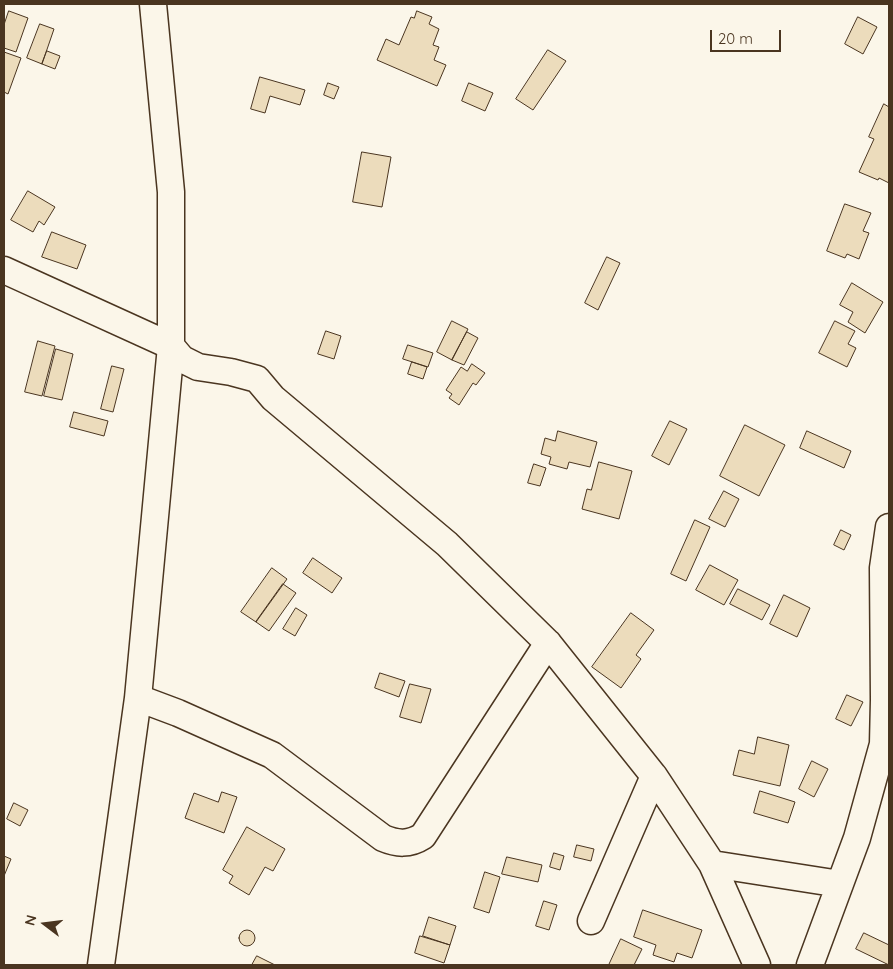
<!DOCTYPE html>
<html>
<head>
<meta charset="utf-8">
<style>
  body { margin:0 }
  #map { position:relative; width:893px; height:969px; overflow:hidden; background:#fbf6e9; font-family:Quicksand,sans-serif }
  canvas { display:block }
  .frame { position:absolute; inset:0; border:5px solid #4a3520; pointer-events:none }
  .north { position:absolute; left:20px; top:899px; width:50px; height:50px; -webkit-text-stroke:4px #fbf6e9; paint-order:stroke; rotate:285deg; font-size:14px; font-weight:700; line-height:20px; text-align:center; color:#4a3520 }
  .north::after { content:''; display:block; margin:auto; width:18px; height:22px; background:#4a3520; clip-path:polygon(50% 0,100% 100%,50% 72%,0 100%) }
  .scale { position:absolute; left:710px; top:30px; width:71px; height:22px; box-sizing:border-box; border:2px solid #4a3520; border-top:0; padding-left:6px; font-size:15px; line-height:18px; white-space:nowrap; color:#4a3520; -webkit-text-stroke:4px #fbf6e9; paint-order:stroke }
</style>
</head>
<body>
<div id="map">
<canvas width="893" height="969"></canvas>
<div class="frame"></div>
<div class="north">N</div>
<div class="scale">20 m</div>
</div>
<script>
const ctx = document.querySelector('canvas').getContext('2d');
ctx.lineJoin = 'round';
function fill(path, color) { ctx.fillStyle = color; ctx.fill(path, 'evenodd'); }
function trace(path, color, width, dash) { ctx.strokeStyle = color; ctx.lineWidth = width; ctx.lineCap = dash ? 'butt' : 'round'; ctx.setLineDash(dash || []); ctx.stroke(path); }
const building = new Path2D(`
  M9 11 28 18 16 52 4 48V25Z
  M417 11 432 17 429 24 439 29 433 45 439 47 434 60 446 65 437 86 377 60 386 39 399 45 411 17 414 18Z
  M858 17 877 27 863 54 845 44Z
  M40 24 54 29 42 64 27 58Z
  M548 50 566 61 533 110 516 99Z
  M47 51 60 56 55 69 42 64Z
  M4 52 21 58 8 94 4 92Z
  M260 77 305 90 300 105 270 96 265 113 251 109Z
  M328 83 339 87 334 99 324 95Z
  M469 83 493 93 485 111 462 101Z
  M884 104 889 107V183L879 178 878 180 859 172 874 139 869 137Z
  M362 152 391 157 382 207 353 202Z
  M28 191 55 207 44 225 39 221 33 232 11 220Z
  M845 204 871 213 863 231 869 233 859 259 847 254 845 258 827 251Z
  M52 232 86 245 77 269 42 257Z
  M607 257 620 263 598 310 585 303Z
  M852 283 883 302 865 333 848 322 853 312 840 305Z
  M452 321 468 329 452 360 437 352Z
  M835 321 855 331 848 344 856 348 847 367 819 353Z
  M326 331 341 336 334 359 318 354Z
  M467 332 478 338 464 365 452 360Z
  M38 341 55 346 42 396 25 392Z
  M408 345 433 353 428 367 403 359Z
  M56 349 73 354 62 400 44 396Z
  M412 362 427 367 423 379 408 374Z
  M472 364 485 373 476 385 473 383 459 405 449 398 452 394 446 390 461 367 467 371Z
  M112 366 124 369 113 412 101 409Z
  M74 412 108 421 104 436 70 427Z
  M670 421 687 429 669 465 652 456Z
  M745 425 785 445 759 496 720 476Z
  M558 431 597 442 590 467 569 462 567 469 549 464 551 457 541 454 545 438 555 441Z
  M807 431 851 451 844 468 800 448Z
  M599 462 632 471 619 519 582 509 587 489 591 490Z
  M534 464 546 468 540 486 528 483Z
  M724 491 739 499 725 527 709 519Z
  M695 520 710 527 686 581 671 574Z
  M841 530 851 535 844 550 834 545Z
  M313 558 342 578 332 593 303 573Z
  M710 565 738 580 724 605 696 590Z
  M272 568 287 579 256 622 241 612Z
  M283 584 296 593 269 631 256 622Z
  M738 589 770 605 762 620 730 604Z
  M784 595 810 608 797 637 770 624Z
  M296 608 307 615 295 636 283 629Z
  M631 613 654 630 636 655 641 659 621 688 592 667Z
  M380 673 405 681 399 697 375 688Z
  M410 684 431 689 421 723 400 717Z
  M847 695 863 702 851 726 836 719Z
  M758 737 789 745 780 786 733 775 739 750 754 754Z
  M812 761 828 769 814 797 799 789Z
  M760 791 795 802 788 823 754 813Z
  M222 792 237 797 224 833 185 818 194 793 218 802Z
  M14 803 28 810 20 826 7 819Z
  M247 827 285 849 273 871 265 867 249 895 229 883 233 876 223 870Z
  M577 845 594 849 591 861 574 857Z
  M554 853 564 856 560 870 550 867Z
  M4 856 11 859 4 876Z
  M507 857 542 865 538 882 502 874Z
  M485 872 500 877 489 913 474 908Z
  M544 901 557 905 549 930 536 926Z
  M643 910 702 930 692 958 677 953 674 962 653 955 656 945 634 937Z
  M429 917 456 926 450 945 423 936Z
  M239 938a8 8 0 1 1 16 0a8 8 0 1 1-16 0Z
  M864 933 889 945V965L856 949Z
  M420 936 450 945 444 963 415 953Z
  M621 939 642 949 634 965H609Z
  M257 956 275 965H252Z`);
fill(building, '#ecdcbc');
trace(building, '#4a3520', 1);
const minor = new Path2D(`
  M4 270 171 346 182 359 198 367 231 372 257 379 273 398 447 544 548 643 654 776 712 864 757 965
  M138 698 178 713 272 755 383 838C397 844 409 845 423 836L548 643
  M712 864 840 884
  M591 921 654 776
  M101 965 138 698 171 346V192L153 4
  M810 965 857 838 883 744 884 700 883 568 889 527`);
trace(minor, '#4a3520', 29);
trace(minor, '#fbf6e9', 26);
</script>
</body>
</html>
